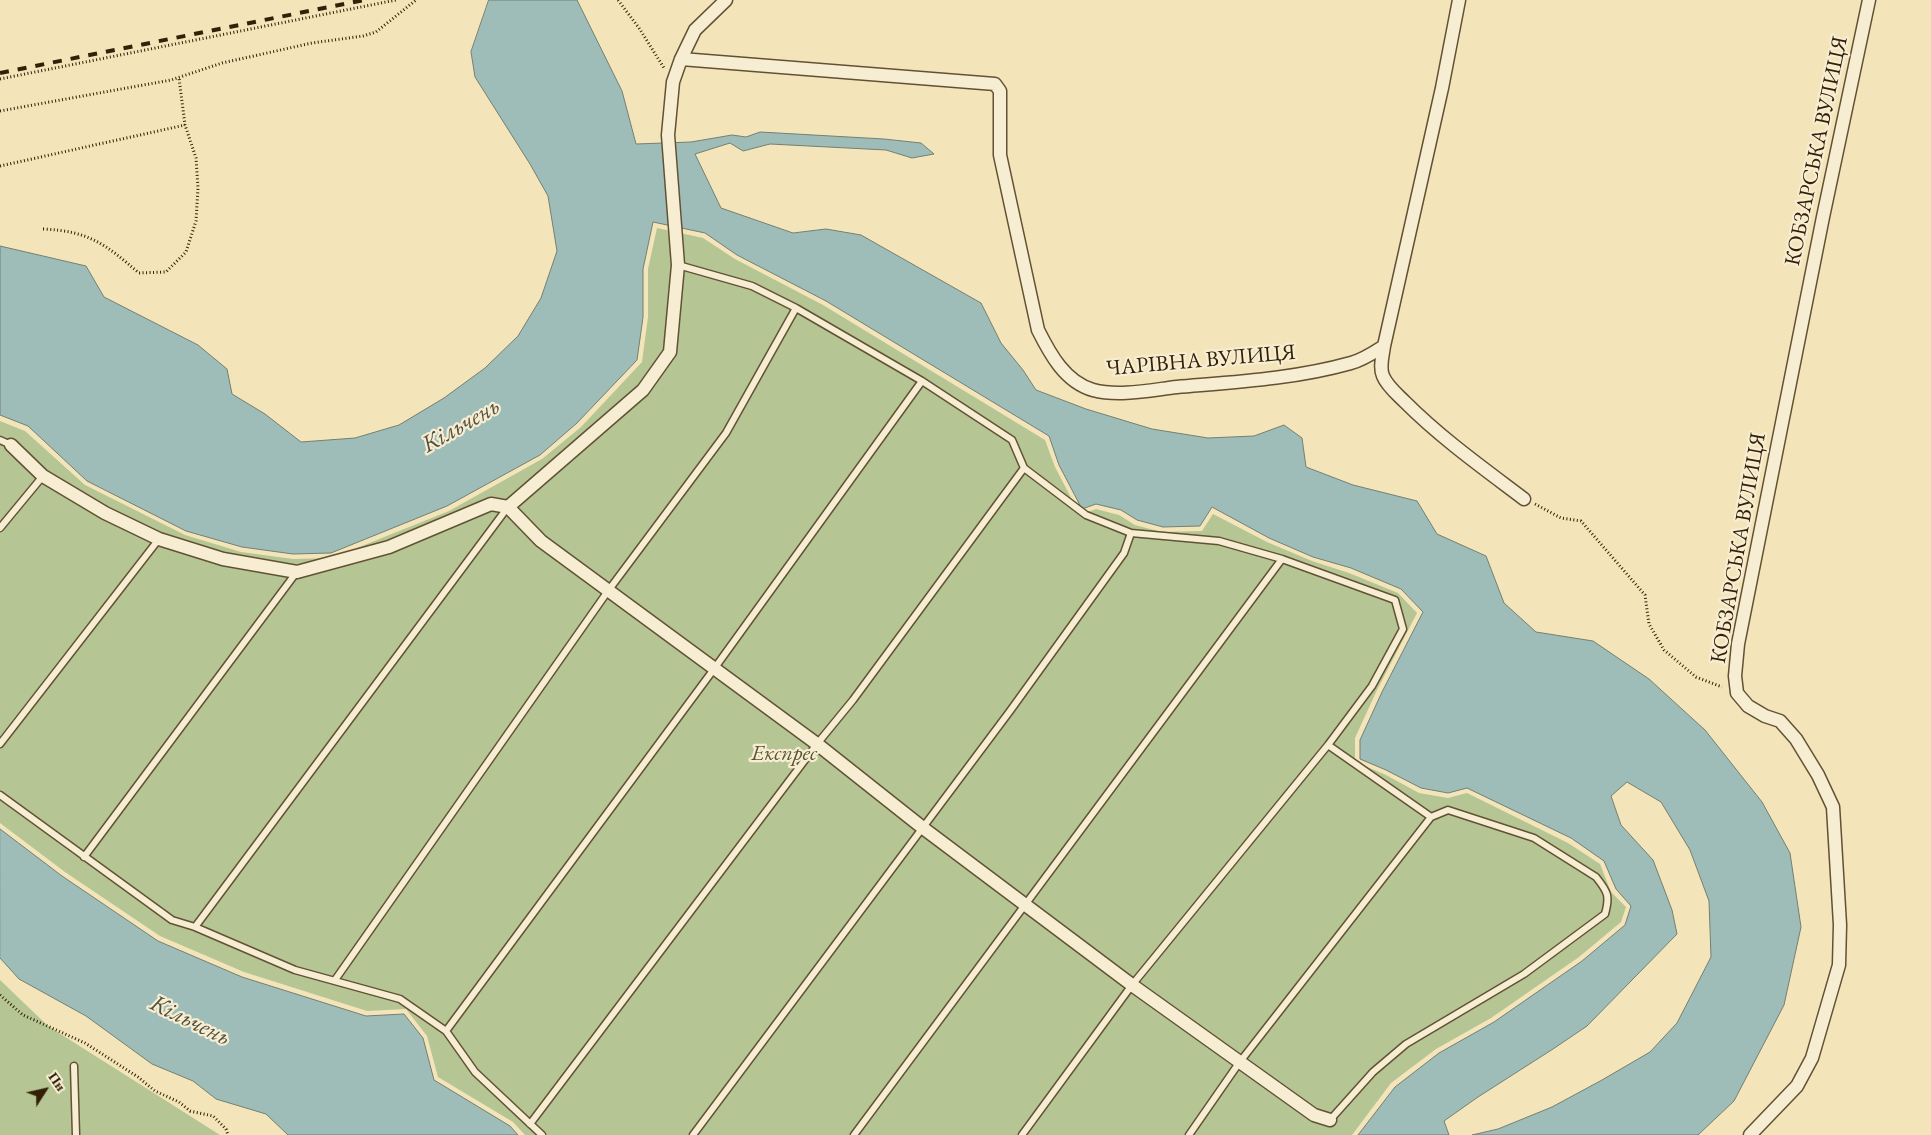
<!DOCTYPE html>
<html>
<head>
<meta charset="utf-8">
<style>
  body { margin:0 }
  #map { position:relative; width:1931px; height:1135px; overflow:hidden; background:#f3e4b9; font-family:"EB Garamond",serif }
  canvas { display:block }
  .north { position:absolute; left:20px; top:1065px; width:50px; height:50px; -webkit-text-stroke:4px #f7edd2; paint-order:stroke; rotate:55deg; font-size:14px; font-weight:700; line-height:20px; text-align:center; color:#322107 }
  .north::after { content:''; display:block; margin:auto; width:18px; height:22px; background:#322107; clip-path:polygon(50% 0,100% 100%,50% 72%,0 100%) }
</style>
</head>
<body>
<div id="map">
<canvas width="1931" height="1135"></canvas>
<div class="north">Пн</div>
</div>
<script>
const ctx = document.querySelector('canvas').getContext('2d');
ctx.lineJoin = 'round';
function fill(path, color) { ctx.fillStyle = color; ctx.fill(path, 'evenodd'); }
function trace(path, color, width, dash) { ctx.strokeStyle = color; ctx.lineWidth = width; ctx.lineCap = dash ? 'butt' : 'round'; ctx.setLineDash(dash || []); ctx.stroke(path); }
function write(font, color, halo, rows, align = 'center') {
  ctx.font = font + ' "EB Garamond",serif'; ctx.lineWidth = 4.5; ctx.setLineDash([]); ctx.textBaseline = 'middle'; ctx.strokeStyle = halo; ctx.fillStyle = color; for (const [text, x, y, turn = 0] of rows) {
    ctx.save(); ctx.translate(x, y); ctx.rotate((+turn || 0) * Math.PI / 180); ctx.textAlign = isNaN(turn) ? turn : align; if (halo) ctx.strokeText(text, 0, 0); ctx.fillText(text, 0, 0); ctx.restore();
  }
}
fill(new Path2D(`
  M657 228 703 238 735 259 823 305 1045 440 1055 467 1080 515 1096 509 1119 515 1135 525 1162 532 1202 531 1213 514 1267 542 1312 561 1349 573 1398 593 1417 613 1377 690 1355 738V762L1384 774 1419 793 1448 798 1467 793 1568 843 1600 864 1611 892 1626 907 1621 922 1579 957 1491 1018 1436 1049 1391 1083 1352 1135H525L513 1122 438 1077 427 1036 406 1009 367 1011 244 972 160 936 65 872 0 823V421L25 431 85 485 185 535 241 552 293 559 332 558 449 511 542 459 581 427 642 362 648 317V269Z
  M0 980 48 1026 220 1135H0Z`), '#b5c594');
const water = new Path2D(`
  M489 0H577L622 91 636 144 691 142 732 135 746 137 760 132 884 139 921 143 934 154 912 158 886 150 770 144 743 151 730 143 695 154 721 208 793 233 826 229 861 235 981 303 1001 343 1023 370 1036 390 1086 409 1152 429 1208 438 1254 436 1284 425 1302 438 1306 467 1353 485 1417 501 1437 534 1486 556 1504 603 1536 632 1593 641 1649 679 1705 730 1762 802 1790 853 1801 927 1784 1005 1734 1101 1698 1135H1472L1498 1129 1552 1107 1602 1080 1650 1052 1677 1023 1711 957 1709 901 1690 850 1661 802 1627 782 1611 796 1621 825 1653 860 1672 910 1677 934 1587 1026 1553 1049 1478 1097 1444 1121 1449 1135H1358L1395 1087 1439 1053 1494 1022 1582 961 1625 925 1631 906 1616 889 1604 861 1571 838 1467 788 1448 793 1421 788 1386 770 1360 759V740L1382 692 1423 612 1401 589 1351 568 1313 557 1269 538 1212 507 1200 526 1163 527 1137 520 1121 510 1096 504 1082 509 1059 465 1049 436 826 301 737 255 705 233 653 222 643 269V317L637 360 577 423 540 455 447 506 331 553 293 554 242 547 186 531 87 481 28 426 0 415V246L86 266 104 297 198 345 227 369 232 394 265 414 301 442 355 438 399 425 444 398 485 368 518 336 541 298 557 251 548 196 530 164 475 77 471 52Z
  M0 829 62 876 158 941 242 977 366 1016 404 1014 423 1038 434 1080 510 1126 518 1135H288L266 1114 216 1099 193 1081 152 1064 86 1016 19 979 0 958Z`);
fill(water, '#9ebdb8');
trace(water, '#737f71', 1);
const service = new Path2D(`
  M678 265 752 286 796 308 922 381 1012 440 1024 468 1086 515 1131 533 1219 541 1282 559 1395 600 1403 629 1372 686 1328 745 1132 985 1022 1135
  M0 440 11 445
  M0 528 43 476
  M0 744 159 539
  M1328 745 1431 817 1448 810 1534 838 1596 877C1608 892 1610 896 1605 914L1524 974 1406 1044 1373 1072 1330 1120
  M0 795 172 920 195 927 295 970 400 999 446 1031 475 1072 542 1135
  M84 857 296 573
  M195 927 508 507
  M335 980 608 591 726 433 796 308
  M446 1031 714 669 922 381
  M74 1066 76 1135
  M530 1124 817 744 853 700 1024 468
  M693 1135 1010 711 1124 553 1131 533
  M854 1135 1282 559
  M1189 1135 1239 1063 1431 817`);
const minor = new Path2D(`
  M1459 0 1442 88 1384 346C1383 355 1379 367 1383 376 1387 386 1397 394 1405 402 1441 438 1483 468 1524 499
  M681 59 995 84 1000 91V155L1038 330C1050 354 1065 382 1093 390 1119 397 1151 390 1177 387 1235 382 1294 379 1351 363 1363 360 1373 353 1384 346
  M11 445 43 476 105 513 159 539 223 559 297 572 389 547 491 504 508 507 541 541 817 744 923 828 1132 985 1314 1115 1330 1120
  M508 507 643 390 670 352 678 265 668 135 673 82 681 59 695 30 726 0
  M1750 1135 1797 1086 1812 1058 1839 965 1840 925 1833 807 1818 775 1796 739 1780 721 1765 716 1748 706 1737 693 1735 676 1738 644 1823 217 1869 0`);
trace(service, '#625234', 9);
trace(minor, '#625234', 15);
trace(new Path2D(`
  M618 0 639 28 664 68
  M0 79 396 0
  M0 111 171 80 222 63 312 43 363 36 376 32 416 0
  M0 166 185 125
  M43 229C89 231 105 244 139 273L166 272 186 252 196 221 198 188 196 158 185 125 179 78
  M1535 504 1561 518 1581 521 1645 595 1649 624 1664 650 1696 677 1722 687
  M0 995 23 1015 85 1043 138 1077 155 1091 179 1102 190 1111 213 1116 226 1129 228 1135`), '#322107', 3, [1, 2.5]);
trace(service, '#f7edd2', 6);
trace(minor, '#f7edd2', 12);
trace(new Path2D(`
  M0 73 364 0`), '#322107', 4, [9, 9]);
write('22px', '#322107', '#f7edd2', [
  ["КОБЗАРСЬКА ВУЛИЦЯ",1817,151,-78],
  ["ЧАРІВНА ВУЛИЦЯ",1201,361,-5],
  ["КОБЗАРСЬКА ВУЛИЦЯ",1739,548,-80]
]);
write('italic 22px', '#595231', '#f7edd2', [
  ["Експрес",784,754]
]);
write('italic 24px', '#52503c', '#f7edd2', [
  ["Кільчень",461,426,-30],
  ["Кільчень",190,1021,26]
]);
</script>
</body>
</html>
